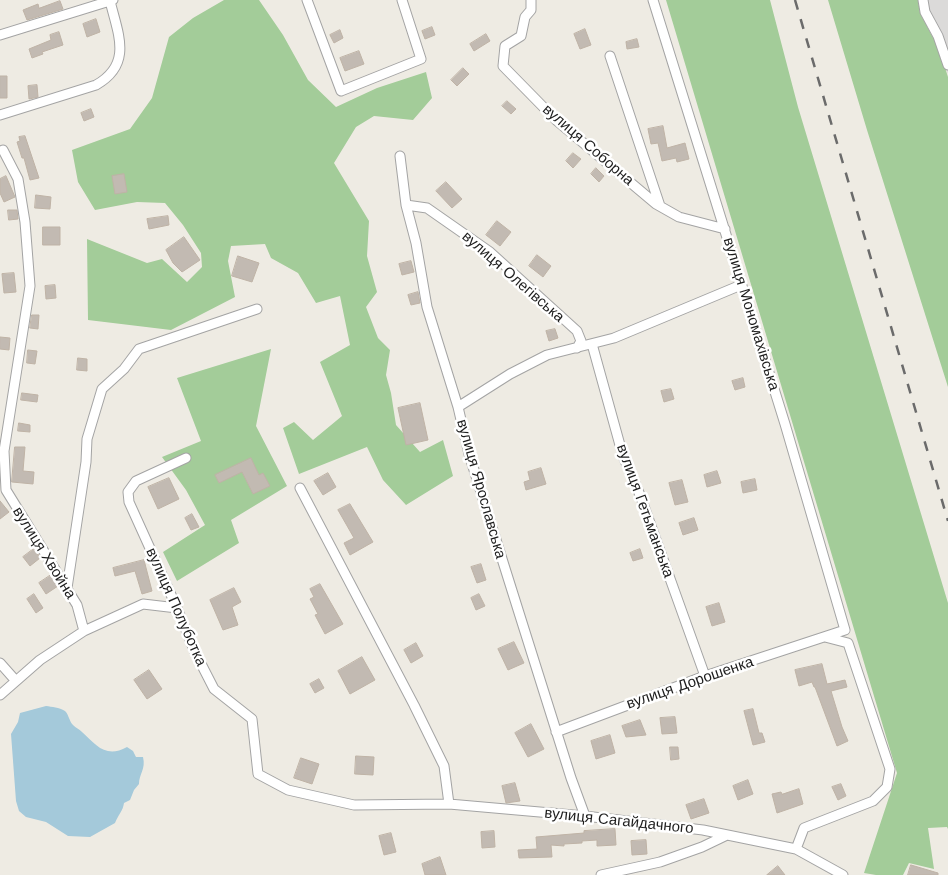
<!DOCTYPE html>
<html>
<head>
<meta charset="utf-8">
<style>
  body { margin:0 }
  canvas { display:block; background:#eeebe3 }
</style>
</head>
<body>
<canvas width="948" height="875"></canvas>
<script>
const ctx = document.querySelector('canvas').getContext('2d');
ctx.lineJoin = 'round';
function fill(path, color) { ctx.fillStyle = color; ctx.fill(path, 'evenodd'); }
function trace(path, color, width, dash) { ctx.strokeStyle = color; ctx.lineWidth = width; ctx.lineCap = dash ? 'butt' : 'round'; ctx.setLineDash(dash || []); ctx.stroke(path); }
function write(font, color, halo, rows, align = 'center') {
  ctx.font = font + ' "Work Sans",sans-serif'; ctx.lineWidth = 5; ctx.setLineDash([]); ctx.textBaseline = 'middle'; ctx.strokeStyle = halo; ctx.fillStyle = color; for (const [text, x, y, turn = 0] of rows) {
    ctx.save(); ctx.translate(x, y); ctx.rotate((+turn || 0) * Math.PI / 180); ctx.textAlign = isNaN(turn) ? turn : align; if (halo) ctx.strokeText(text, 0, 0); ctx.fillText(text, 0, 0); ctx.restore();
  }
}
fill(new Path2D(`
  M921 0H948V74L936 37Z`), '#dbdad9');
fill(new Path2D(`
  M224 0H259L283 35 308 80 336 107 377 88 426 72 432 98 413 120 374 116 356 127 334 163 369 221 367 256 377 292 366 307 378 338 390 350 386 375 391 393 396 425 420 452 443 440 453 476 406 505 383 480 367 447 299 474 283 428 294 422 313 440 342 416 320 362 350 345 340 296 316 303 298 273 271 258 265 244 231 246 228 261 235 297 171 330 88 320 87 239 147 263 162 259 187 282 202 267 201 253 183 225 165 203 137 202 95 210 78 182 72 150 130 129 152 98 169 37 193 18Z
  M666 0H770L798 107 948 603V829L947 827 928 828 934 869 909 863 903 875H876L864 873 897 773Z
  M828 0H918L920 13 939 49 948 77V387L867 130Z
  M271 349 256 426 287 486 231 520 239 543 177 581 163 552 205 525 186 490 162 457 201 441 177 378Z`), '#a3cc99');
fill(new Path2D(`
  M46 706C52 707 59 707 65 711 69 715 69 721 73 725 76 728 79 729 82 732 96 745 106 759 127 747L133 751 136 757H143C146 769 139 774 139 784L134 790 130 800 124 803C123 811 118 815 115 823L90 837 68 836 46 822 26 817 19 811 16 801 11 734 18 722 20 713Z`), '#a4c9da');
const building = new Path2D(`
  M60 1 63 9 27 20 23 10 38 4 39 8Z
  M96 19 100 32 87 37 83 24Z
  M432 27 435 35 425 39 422 31Z
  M585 29 591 45 580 49 574 34Z
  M340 30 343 38 334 43 330 35Z
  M59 32 63 45 42 52 43 54 32 58 29 49 51 40 50 35Z
  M486 34 490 41 474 51 470 44Z
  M637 39 639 47 627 49 626 42Z
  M359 51 364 64 345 71 340 58Z
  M463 68 469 74 457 86 451 80Z
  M0 76H7V98H0Z
  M37 85 38 97 29 99 28 86Z
  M507 101 516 109 511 114 502 106Z
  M91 109 94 117 84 121 81 113Z
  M663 126 667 148 685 143 689 159 677 162 676 158 662 161 658 143 651 144 648 129Z
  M25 136 39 178 30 180 24 158H22L17 142 20 141 19 137Z
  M573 153 581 159 573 168 566 161Z
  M596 168 604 176 599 182 591 174Z
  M124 174 127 192 115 194 112 176Z
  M6 176 15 197 4 202 0 193V179Z
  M446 182 462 199 452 208 436 191Z
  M36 195 51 197 50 209 35 208Z
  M8 210H17L18 219 9 220Z
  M168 216 169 225 149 229 147 219Z
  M497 221 511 232 500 246 486 235Z
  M43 227H60V245H43Z
  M184 237 200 260 182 272 173 263 166 250Z
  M537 255 551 266 543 277 529 266Z
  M238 256 259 263 252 282 232 276Z
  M411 261 414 272 402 275 399 264Z
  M14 273 16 292 4 293 2 274Z
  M55 285 56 298 46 299 45 286Z
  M418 292 420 303 411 305 408 295Z
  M32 315H39L38 329 30 328Z
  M555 329 558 338 549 341 546 331Z
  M0 337 10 338 9 350 0 349Z
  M28 350 37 351 35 364 27 363Z
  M78 358 87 359V371L77 370Z
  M743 378 745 387 735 390 732 381Z
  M671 389 674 399 664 402 661 391Z
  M22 393 38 395 37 402 21 400Z
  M420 403 428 440 406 445 398 408Z
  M19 423 30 425V432L18 431Z
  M15 447H25L23 471 34 472 33 484 12 482Z
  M251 458 259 475 263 473 270 486 253 494 242 472 219 483 215 475Z
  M541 468 546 484 526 490 524 482 530 480 528 472Z
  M717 471 721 483 707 487 704 475Z
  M328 473 336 487 323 495 314 481Z
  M169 478 179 499 158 509 148 487Z
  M755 479 757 490 743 493 741 482Z
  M682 480 688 502 675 505 669 483Z
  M0 501 9 512 0 519Z
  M350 504 373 542 350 555 344 543 354 538 338 510Z
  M192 514 199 527 191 530 185 518Z
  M694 518 698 530 683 535 679 523Z
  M35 548 40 558 30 566 23 557Z
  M640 549 643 558 633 561 630 553Z
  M144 560 152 591 142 594 135 571 115 576 113 568Z
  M481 564 486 580 477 583 471 567Z
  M51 575 58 586 46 594 39 583Z
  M320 584 343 624 325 634 315 615 318 614 310 599 314 597 310 589Z
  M234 588 241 602 232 607 238 625 223 630 210 600Z
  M34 594 43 608 36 613 27 599Z
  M479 594 485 606 476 610 471 598Z
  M719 603 725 622 712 626 706 607Z
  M514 642 524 663 508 670 498 649Z
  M416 643 423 656 411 663 404 650Z
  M362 657 375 680 350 694 338 671Z
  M822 664 827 684 845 680 847 687 831 691 842 727 848 741 837 746 815 687H814L812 682 799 686 795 670Z
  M149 670 162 689 147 699 134 680Z
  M319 679 324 688 315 693 310 684Z
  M753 709 759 733H762L765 742 753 745 744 711Z
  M675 717 677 733 662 734 660 718Z
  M640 720 646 735 626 737 622 726Z
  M531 724 544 749 528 757 515 733Z
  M610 735 615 753 596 759 591 741Z
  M670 747H678L679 759 671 760Z
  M356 756 374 757 373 775 355 774Z
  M301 758 319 764 312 784 294 778Z
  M748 780 753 794 738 800 733 786Z
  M515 783 520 801 506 803 502 786Z
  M841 784 846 796 838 800 832 787Z
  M799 789 803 804 777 813 772 794 781 792 782 794Z
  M704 799 709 813 691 819 686 805Z
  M615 829 616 845 597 846V840L582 841V843L564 844V846L551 845 552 857 519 858 518 850 537 849 536 837 584 833V831Z
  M494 831 495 847 482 848 481 832Z
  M391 833 396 852 384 855 379 836Z
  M646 840 647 854 632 855 631 841Z
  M440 857 446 875H425L422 864Z
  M911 865 938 873V875H908Z
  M778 866 785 875H767Z`);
fill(building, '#c2bab2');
trace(building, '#bfb3a6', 1);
const minor = new Path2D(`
  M307 0 341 91 421 59 402 0
  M531 0V10L525 17 521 36 505 46 503 66 556 120 656 204 679 217 725 229
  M923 0 925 12 938 36 948 65
  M0 35 113 0
  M610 56 660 206
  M0 115 96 85C133 64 118 34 110 1
  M3 150 18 179 25 222 30 286 4 451 6 490 77 605 84 631
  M400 156 406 205 416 243 427 307 458 407 469 454 571 778 585 816
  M406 205 427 208 490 252 577 331 581 341 577 348
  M592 344 623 456 640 495 705 676
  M458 407 510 374 547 355 614 338 741 285
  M186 458 136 481 128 492 129 502 177 608 194 650 214 689 252 719 258 774 288 790 354 805 449 804 585 816 703 830 796 849 804 828 873 801 887 787 890 769 848 643 825 637
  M300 488 414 705 444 766 449 804
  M67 588 86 462 87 439 102 389 124 369 139 349 257 309
  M0 663 16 681
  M0 695 40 660 84 631 143 604 177 608
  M556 732 705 676 845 630 785 424 653 0
  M796 849 843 875
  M601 875 660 862 702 847 727 835`);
trace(minor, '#a4a4a4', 11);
trace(minor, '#fff', 9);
trace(new Path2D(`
  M795 0 948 521`), '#6b6b6b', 2.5, [10, 10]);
write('15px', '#1d1d1d', '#fff', [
  ["вулиця Соборна",588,145,41],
  ["вулиця Олегівська",513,277,41],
  ["вулиця Мономахівська",751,314,73],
  ["вулиця Ярославська",481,489,74],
  ["вулиця Гетьманська",645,511,70],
  ["вулиця Хвойна",44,553,58],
  ["вулиця Полуботка",176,607,66],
  ["вулиця Дорошенка",690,683,-19],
  ["вулиця Сагайдачного",619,821,6]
]);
</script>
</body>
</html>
